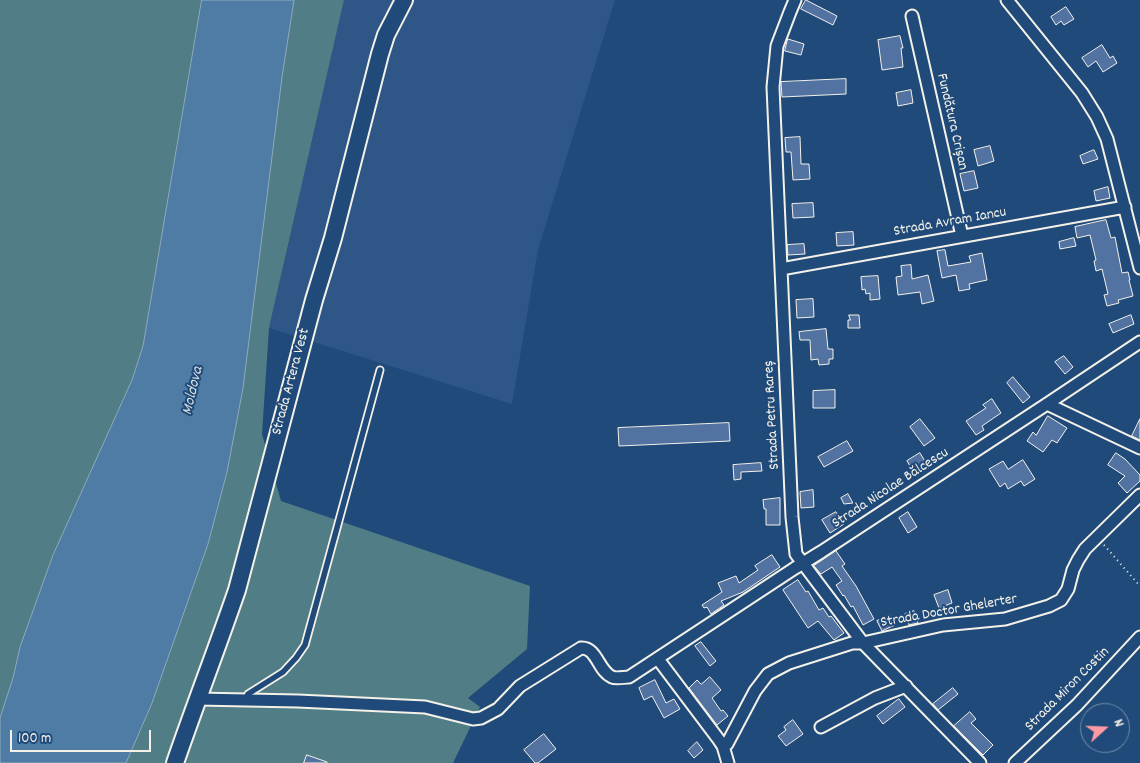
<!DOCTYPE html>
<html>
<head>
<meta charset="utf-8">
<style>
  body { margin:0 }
  #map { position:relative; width:1140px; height:763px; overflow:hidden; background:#1f4a7a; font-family:Dekko,sans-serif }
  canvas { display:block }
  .north { position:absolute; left:1080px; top:703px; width:50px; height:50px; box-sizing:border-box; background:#1f4a7a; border:1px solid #748da6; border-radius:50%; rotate:70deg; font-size:14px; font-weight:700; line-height:20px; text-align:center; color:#f4f1e8 }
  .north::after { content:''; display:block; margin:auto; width:18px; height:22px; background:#ff9aa2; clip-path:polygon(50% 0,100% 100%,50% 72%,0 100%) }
  .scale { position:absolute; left:10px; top:730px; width:141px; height:22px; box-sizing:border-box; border:2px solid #f4f1e8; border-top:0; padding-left:6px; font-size:15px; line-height:18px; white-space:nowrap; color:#f4f1e8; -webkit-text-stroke:4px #1f4a7a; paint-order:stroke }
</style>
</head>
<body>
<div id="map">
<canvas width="1140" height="763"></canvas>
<div class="north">N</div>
<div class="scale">100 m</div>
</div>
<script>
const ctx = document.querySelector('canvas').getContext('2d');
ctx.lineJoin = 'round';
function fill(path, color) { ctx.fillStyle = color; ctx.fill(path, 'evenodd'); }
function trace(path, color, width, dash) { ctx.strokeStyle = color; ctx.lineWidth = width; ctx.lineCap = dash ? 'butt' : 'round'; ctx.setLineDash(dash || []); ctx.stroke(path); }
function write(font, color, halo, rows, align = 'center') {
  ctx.font = font + ' Dekko,sans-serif'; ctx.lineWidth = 4; ctx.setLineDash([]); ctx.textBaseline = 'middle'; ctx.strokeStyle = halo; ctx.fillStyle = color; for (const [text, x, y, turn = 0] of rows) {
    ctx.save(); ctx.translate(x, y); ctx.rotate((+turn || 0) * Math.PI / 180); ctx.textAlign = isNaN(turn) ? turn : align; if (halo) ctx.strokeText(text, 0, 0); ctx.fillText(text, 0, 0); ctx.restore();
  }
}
fill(new Path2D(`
  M344 0H615L538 250 512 404 269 328Z`), '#2e5686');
fill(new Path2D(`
  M0 0H202L143 346 132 380 53 555 20 647 13 678 0 718Z
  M294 0H344L269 328 262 434 281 501 530 586 527 649 468 698 480 707 453 763H126L152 703 208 544 227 472 243 388 282 77Z`), '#517d86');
const water = new Path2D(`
  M202 0H294L282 77 243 388 227 472 208 544 152 703 126 763H0V718L13 678 20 647 53 555 132 380 143 346Z`);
fill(water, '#4e7ca4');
trace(water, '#90abbf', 1);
const building = new Path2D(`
  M806 0 837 16 833 25 801 9Z
  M1066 7 1074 19 1064 25 1061 21 1056 25 1051 17Z
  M900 36 903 48H901L903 67 882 70 878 40Z
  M788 39 804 44 801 55 785 51Z
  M1102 45 1110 58 1113 56 1117 63 1103 72 1096 61 1088 67 1082 58Z
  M846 79V94L782 97 781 82Z
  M911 90 913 103 898 106 896 93Z
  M800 137 801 164H809L810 179 793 180 791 152H786L785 138Z
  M990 146 994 161 978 166 974 150Z
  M1094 150 1098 159 1083 164 1080 156Z
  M974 171 978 188 964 191 960 174Z
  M1108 187 1110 198 1096 201 1094 191Z
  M813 203 814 217 793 218 792 204Z
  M1106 220 1111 238 1115 237 1122 273 1128 272 1130 280H1129L1133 296 1118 300 1119 303 1107 306 1104 295 1108 294 1102 269 1096 271 1094 261 1096 260 1090 235 1077 238 1075 227Z
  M853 232 854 245 837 246 836 233Z
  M1074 238 1076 246 1060 249 1059 242Z
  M804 244 805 254 788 255 787 245Z
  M945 250 948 266 971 262 969 256 982 253 987 280 969 284 970 289 959 291 956 275 942 278 937 251Z
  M911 265 912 279 928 275 934 301 922 304 920 292 898 295 896 277 902 276 901 266Z
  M878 276 880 299 870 300V293L866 294 865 289 862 290 861 277Z
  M813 299 814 317 797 318 796 300Z
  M849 315H859L860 328H848V320H850Z
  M1131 315 1134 324 1113 333 1109 324Z
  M826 329 828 349H833V359H829V364L819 365 818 359 811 360 810 340H800L799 332Z
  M1064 356 1073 367 1065 374 1055 362Z
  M1013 377 1030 397 1023 403 1007 383Z
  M835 390V408H813V391Z
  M992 399 1001 413 982 426 984 430 976 435 966 421 986 408 983 405Z
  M1048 416 1067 428 1057 443 1052 440 1043 452 1027 441 1033 432 1036 435Z
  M920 419 935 438 924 446 910 427Z
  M1140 419V440L1132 436Z
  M729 423 730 441 619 446 618 428Z
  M847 441 853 451 824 467 818 457Z
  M920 453 929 468 916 476 907 461Z
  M1116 453 1125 459 1140 475V481L1127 493 1118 483 1125 476 1108 465Z
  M1023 460 1035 479 1024 486 1021 481 1008 489 1005 483 1000 487 989 469 1003 461 1008 469Z
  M761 463 762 471 741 472V479L734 480 733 465Z
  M813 490 814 507 801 508 800 492Z
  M848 494 853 503 844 504 841 498Z
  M780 498V525H766V509H764L763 500Z
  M836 512 844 524 830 533 822 520Z
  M908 512 917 527 908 533 899 518Z
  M836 551 845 564 842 566 856 586 874 619 863 625 853 606 851 607 844 595 843 596 836 585 842 581 832 567 821 574 814 566Z
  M772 555 780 567 743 592 721 601 724 605 711 614 707 607 704 608 702 605 722 592 718 583 736 576 739 583 758 570 755 566Z
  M798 580 806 592 808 591 819 610 823 608 829 617 831 616 844 633 834 640 818 621 808 628 783 590Z
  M948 590 952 603 939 608 934 595Z
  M914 611 918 623 909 625 905 614Z
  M890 615 895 625 882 631 877 621Z
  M701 642 716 661 710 666 695 646Z
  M710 677 721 690 712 698 721 711 723 710 728 716 717 725 689 688 697 680 701 684Z
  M655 680 666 703 674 699 680 709 664 718 652 696 644 700 639 688Z
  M953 688 958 694 938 710 933 704Z
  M899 699 905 707 883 724 877 716Z
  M970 712 976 719 971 723 993 745 983 755 954 726Z
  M793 720 803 734 786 746 778 736 786 730 784 727Z
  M544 734 556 749 538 763H535L524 750Z
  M697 742 703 750 694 758 688 751Z
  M307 755 327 762V763H304Z`);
fill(building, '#5272a2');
trace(building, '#f4f1e8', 1);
const lane = new Path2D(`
  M246 699 248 694 283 672 296 658 305 645 380 370`);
const street = new Path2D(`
  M795 0 790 12 777 46 773 87 792 517 796 554 863 643 980 763
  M1007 0 1082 93 1097 117 1107 139 1140 268
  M912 16 962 236
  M781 269 1125 207
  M1047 404 1140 448
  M658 659 719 740 723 746 728 763
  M197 699 298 701 425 707 473 719 481 718 498 709 520 686 581 648C597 647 598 671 612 677 616 679 624 677 629 677L795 568 821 552 1047 404 1140 342
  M821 727 875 698 906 686
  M723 746 727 744 755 691 768 674 789 663 852 643H863L943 625 1005 619 1049 606 1061 600 1068 589 1073 570 1078 560 1085 549 1140 495
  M1015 763 1077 705 1140 637`);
const secondary = new Path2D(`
  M175 763C195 705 217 648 237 590L314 300 333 238 380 54 386 35 404 0`);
trace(lane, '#f4f1e8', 9);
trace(street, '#f4f1e8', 15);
trace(secondary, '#f4f1e8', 20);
trace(new Path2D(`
  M1104 545 1140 586`), '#f4f1e8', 2, [1, 4]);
trace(lane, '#1f4a7a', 5.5);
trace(street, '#1f4a7a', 11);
trace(secondary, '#1f4a7a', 16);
write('15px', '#f4f1e8', '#1f4a7a', [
  ["Fundătura Crișan",951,122,77],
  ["Strada Avram Iancu",950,223,-10],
  ["Strada Artera Vest",292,382,-75],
  ["Strada Petru Rareș",773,415,-93],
  ["Strada Nicolae Bălcescu",891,489,-33],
  ["Strada Doctor Ghelerter",949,612,-10],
  ["Strada Miron Costin",1068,690,-45]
]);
write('italic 16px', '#dbdfde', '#1f4a7a', [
  ["Moldova",194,391,-77]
]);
</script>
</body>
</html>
